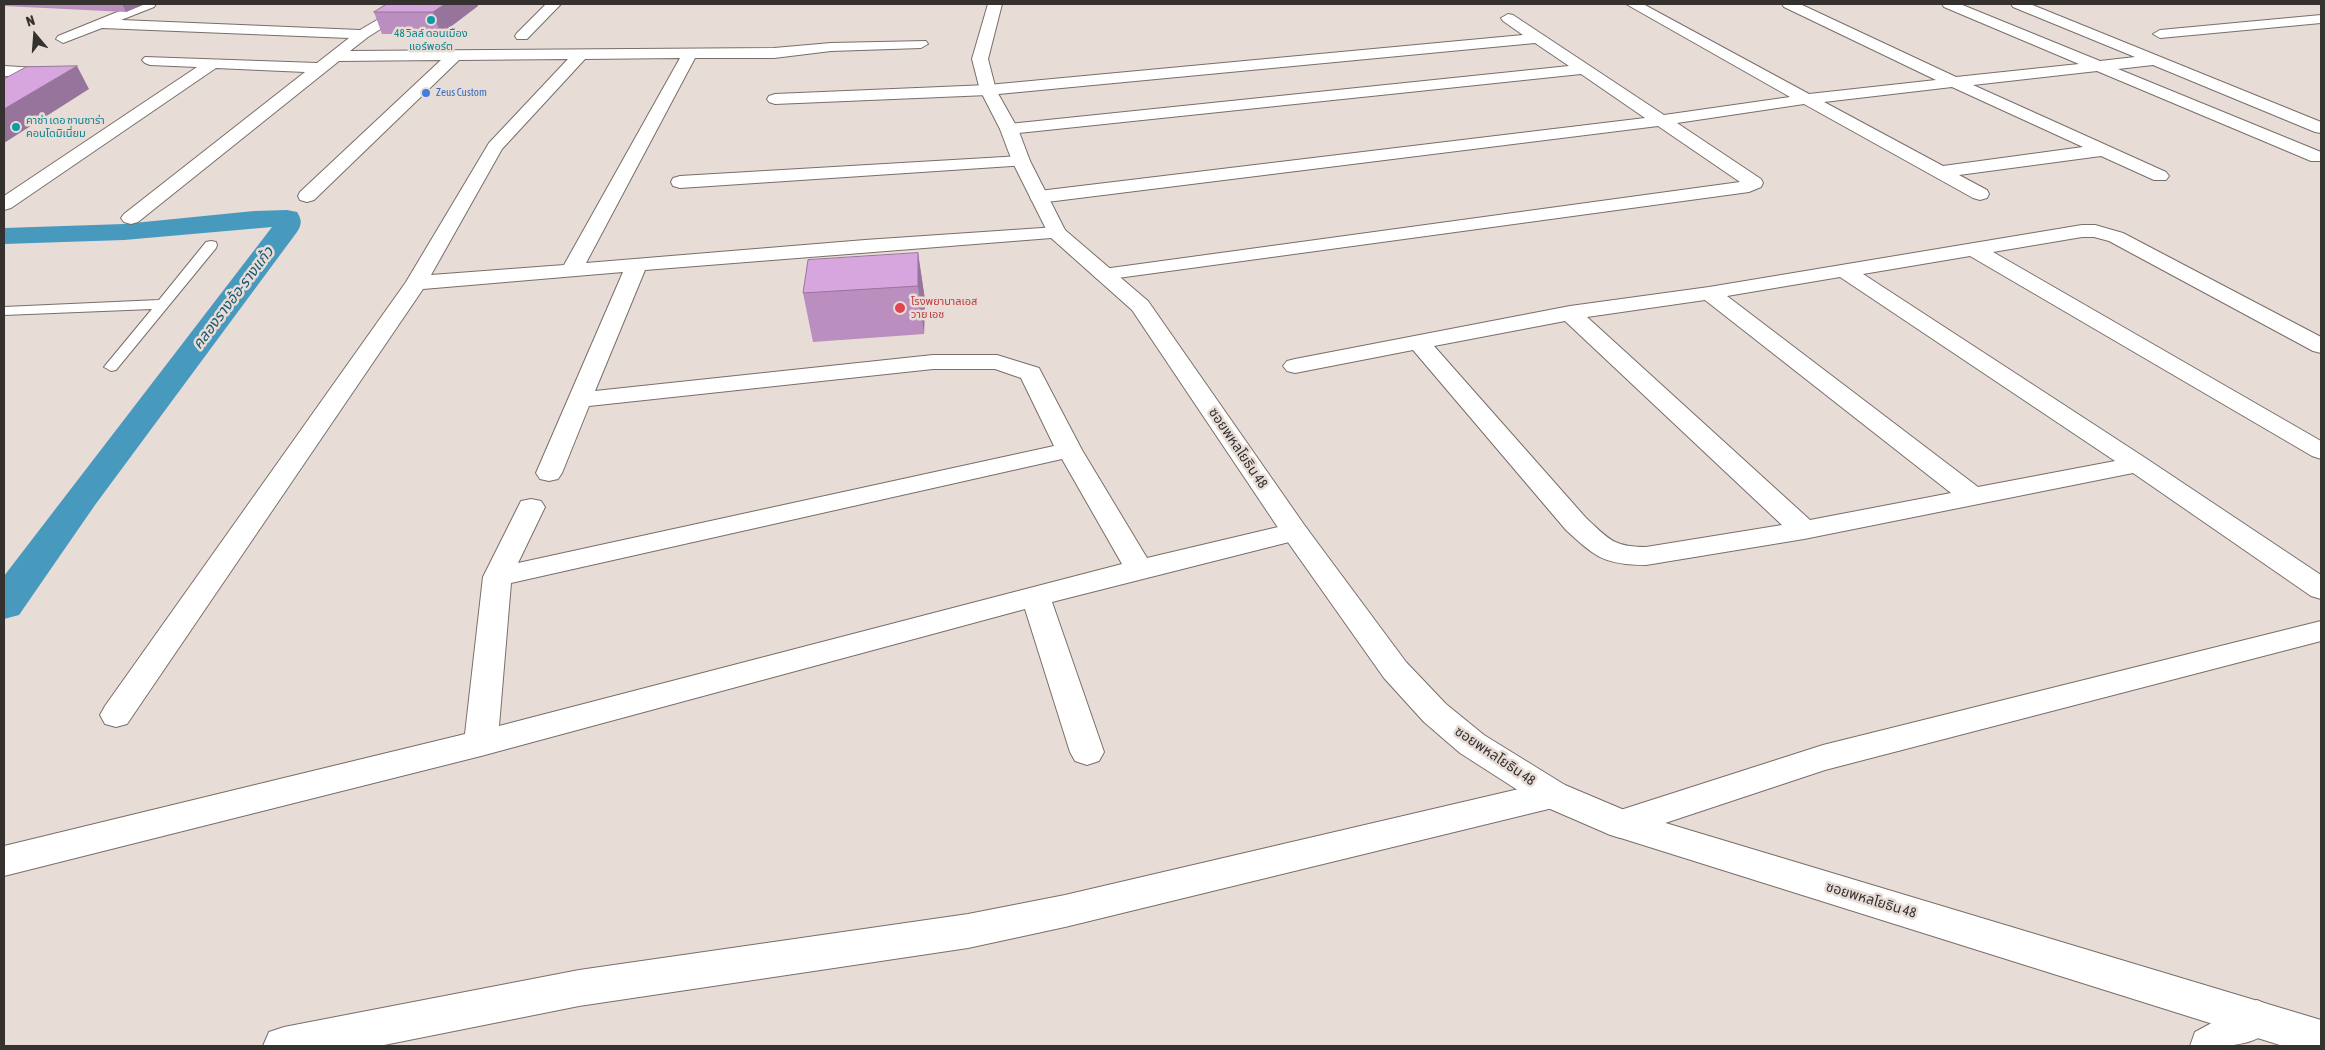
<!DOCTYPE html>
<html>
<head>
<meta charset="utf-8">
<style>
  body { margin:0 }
  #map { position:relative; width:2325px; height:1050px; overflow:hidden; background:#e8dcd7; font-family:"Asap Condensed",sans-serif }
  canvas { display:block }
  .frame { position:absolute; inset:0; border:5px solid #35312f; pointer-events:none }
  .north { position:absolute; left:10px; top:10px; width:50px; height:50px; -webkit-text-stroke:4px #e8dcd7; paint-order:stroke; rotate:342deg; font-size:14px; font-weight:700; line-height:20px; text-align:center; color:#35312f }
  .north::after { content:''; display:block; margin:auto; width:18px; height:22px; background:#35312f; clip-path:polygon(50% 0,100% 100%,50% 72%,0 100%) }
</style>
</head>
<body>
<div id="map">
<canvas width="2325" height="1050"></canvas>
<div class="frame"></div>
<div class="north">N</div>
</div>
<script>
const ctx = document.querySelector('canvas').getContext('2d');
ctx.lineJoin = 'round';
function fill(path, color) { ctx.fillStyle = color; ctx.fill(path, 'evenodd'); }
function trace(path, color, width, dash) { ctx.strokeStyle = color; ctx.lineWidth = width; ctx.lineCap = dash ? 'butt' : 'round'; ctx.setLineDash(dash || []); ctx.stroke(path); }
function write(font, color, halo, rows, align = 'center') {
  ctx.font = font + ' "Asap Condensed","Noto Sans Thai",sans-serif'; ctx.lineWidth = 5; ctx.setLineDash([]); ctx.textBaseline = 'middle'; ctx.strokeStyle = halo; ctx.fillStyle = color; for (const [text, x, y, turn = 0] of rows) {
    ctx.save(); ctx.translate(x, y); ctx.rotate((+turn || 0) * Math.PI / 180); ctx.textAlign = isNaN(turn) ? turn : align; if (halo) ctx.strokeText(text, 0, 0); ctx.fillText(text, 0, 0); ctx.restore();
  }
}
fill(new Path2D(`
  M287 210 297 212C302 220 302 224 297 232L95 505 19 615 4 619V576L272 227 124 240 4 244V228L124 224 254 211Z`), '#4899be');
const service = new Path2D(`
  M211 241 216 242 217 245 216 248 116 370 111 371 104 367 152 309 4 315V307L159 300 206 242Z`);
const minor = new Path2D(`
  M137 4H156L154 7 121 20 360 30 404 4H420L368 37 350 51 774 48 831 43 926 41 928 44 921 48 831 51 774 58H695L586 263 865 240 1057 227 1064 229 1067 233 1064 237 645 270 595 391 933 355H997L1039 368 1082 450 1147 558 1295 523 1305 526 1309 532 1305 538 1052 602 1104 752 1099 761 1087 765 1075 761 1070 752 1025 609 481 756 4 876V846L465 734 483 577 521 501 531 499 541 501 545 507 518 563 1054 446 1021 378 995 369H933L589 406 562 473 558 479 549 481 540 479 536 473 623 272 423 289 127 724 116 727 105 724 100 715 105 706 406 282 489 143 568 59 459 60 314 200 307 202 300 200 298 196 300 192 441 60 339 61 138 222 131 224 124 222 121 218 124 214 305 72 216 68 11 208 4 210V196L197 67 150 65 145 63 142 60 145 57 317 63 349 38 102 28 63 43 56 39 58 36ZM680 58 564 265 431 275 502 149 585 59ZM1062 459 1122 564 499 726 511 583Z
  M546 4H561L527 39H517L515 36 517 33Z
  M1626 4H1643L1809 94 1936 80 1784 7 1782 4H1800L1956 77 2079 64 1944 7 1942 4H1960L2100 61 2135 57 2013 7 2011 4H2030L2321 122V133L2315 132 2153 65 2118 69 2321 152V161H2311L2097 71 1973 85 2166 172 2169 176 2166 180H2154L2101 156 1959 175 1987 190 1989 194 1987 198 1980 200 1973 198 1804 104 1677 123 1761 179 1763 183 1761 187 1749 192 1103 280 1096 278 1093 274 1096 270 1740 182 1658 126 1039 203 1032 201 1030 197 1032 193 1039 191 1645 118 1581 74 1009 134 1003 133 1000 129 1003 125 1009 124 1569 66 1535 43 988 95 775 104 769 102 767 99 769 96 775 94 988 85 1523 35 1503 21 1501 18 1508 14 1513 15 1664 115 1790 97ZM1952 87 2083 147 1943 166 1824 102Z
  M2321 15V23L2160 38 2153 34 2160 30Z
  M4 66 54 69 60 71 62 74 60 77 54 79 4 76Z
  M1021 156 1027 157 1030 161 1027 165 680 188 673 186 671 182 673 178 680 176Z
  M2082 225H2095L2123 233 2321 337V353L2313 351 2109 241 2094 237H2082L1993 252 2321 441V459L2312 456 1970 256 1863 274 2147 459 2321 575V599L2311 596 2133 473 1804 539 1646 565C1605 565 1595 557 1566 530L1413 350 1295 373 1287 371 1283 366 1287 361 1295 359 1570 306 1709 287ZM1840 277 2115 461 1978 487 1727 296ZM1705 300 1951 493 1810 520 1587 317ZM1565 321 1782 525 1646 547C1613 547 1609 539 1586 518L1434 346Z
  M2321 621V641L1825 770 1620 838 1608 834 1602 824 1608 814 1823 745Z
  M1553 781 1565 785 1570 795 1565 805 1065 927 968 948 579 1006 379 1046H263L269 1032 284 1027 579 970 968 914 1065 895Z
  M2257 1000 2271 1006 2277 1019C2261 1050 2222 1046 2190 1046L2195 1032 2243 1006Z`);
const tertiary = new Path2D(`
  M988 4H1002L988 59 996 90 1018 129 1030 161 1065 230 1148 301 1305 526 1406 662 1446 704 1484 735 1565 785 1629 812 2321 1020V1046H2283L1608 834 1541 805 1460 753 1424 722 1384 678 1285 538 1132 310 1050 237 1012 161 1000 129 980 90 972 59Z`);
trace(service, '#796e6a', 2);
trace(minor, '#796e6a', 2);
trace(tertiary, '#796e6a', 2);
fill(service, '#fff');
fill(minor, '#fff');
fill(tertiary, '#fff');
fill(new Path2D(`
  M4 4H145L126 12 4 6Z
  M387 4H477L478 6 441 34H382L374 12Z
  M918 253 925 300 924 334 813 342 803 293Z`), '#ba8fbf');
fill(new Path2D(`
  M122 4H145L126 12Z
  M445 4H477L478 6 441 34 433 12Z
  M77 66 89 89 4 143V109Z
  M918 253 925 300 924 334 918 286Z`), '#97749b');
const building = new Path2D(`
  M387 4H445L433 12H374Z
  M77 66 4 109V79L26 67Z
  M918 253V286L803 293 808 260Z`);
fill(building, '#d8a6de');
trace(building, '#97749b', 1);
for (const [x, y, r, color] of [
  [431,20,5,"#0f9aa8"],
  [426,93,5,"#3f7fe0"],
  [16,127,5,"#0f9aa8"],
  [900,308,6,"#e0444e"]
]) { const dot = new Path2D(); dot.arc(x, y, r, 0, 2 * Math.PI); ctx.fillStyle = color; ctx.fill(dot); trace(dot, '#e8dcd7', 2); }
write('11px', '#0d838f', '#e8dcd7', [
  ["48 วิลล์ ดอนเมือง",431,34],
  ["แอร์พอร์ต",431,47],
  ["คาซ่า เดอ ซานซาร่า",26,121,"left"],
  ["คอนโดมิเนี่ยม",26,134,"left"]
]);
write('11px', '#366cbe', '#e8dcd7', [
  ["Zeus Custom",436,93]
], 'left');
write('11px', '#be3a42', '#e8dcd7', [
  ["โรงพยาบาลเอส",911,302],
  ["วาย เอช",911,315]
], 'left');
write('14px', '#35312f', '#e8dcd7', [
  ["ซอยพหลโยธิน 48",1238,448,56],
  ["ซอยพหลโยธิน 48",1495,756,34],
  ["ซอยพหลโยธิน 48",1871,900,17]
]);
write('italic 15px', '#175771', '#e8dcd7', [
  ["คลองรางอ้อ-รางแก้ว",233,298,-53]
]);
</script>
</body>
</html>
